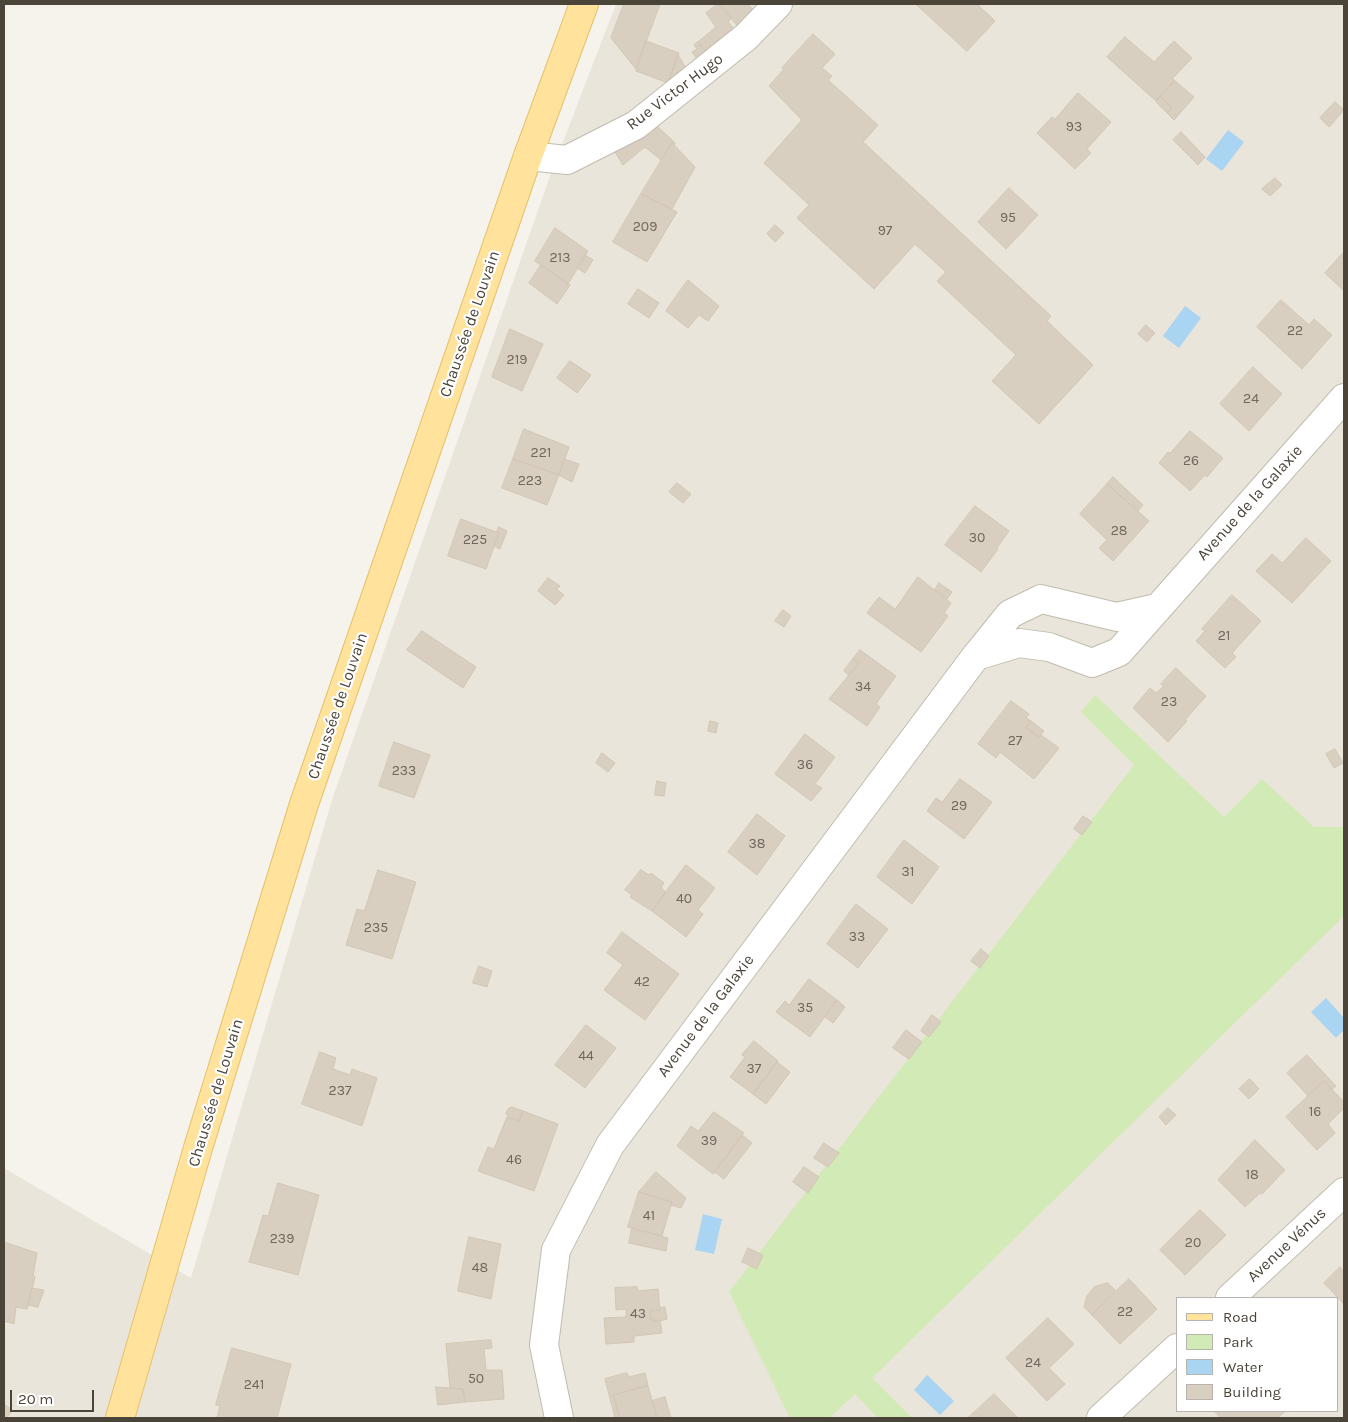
<!DOCTYPE html>
<html>
<head>
<meta charset="utf-8">
<style>
  body { margin:0 }
  #map { position:relative; width:1348px; height:1422px; overflow:hidden; background:#f6f3ec; font-family:Karla,sans-serif }
  canvas { display:block }
  .frame { position:absolute; inset:0; border:5px solid #4b4439; pointer-events:none }
  .legend { position:absolute; left:1176px; top:1297px; width:162px; height:115px; box-sizing:border-box; background:#fff; border:1px solid #b7b4b0; margin:0; padding:6px 9px; list-style:none; font-size:15px; color:#4b4439 }
  .legend li { display:flex; align-items:center; gap:10px; height:25px }
  .legend b { width:25px; border:1px solid #b7b4b0 }
  .scale { position:absolute; left:10px; top:1390px; width:84px; height:22px; box-sizing:border-box; border:2px solid #4b4439; border-top:0; padding-left:6px; font-size:15px; line-height:18px; white-space:nowrap; color:#4b4439; -webkit-text-stroke:4px #fff; paint-order:stroke }
</style>
</head>
<body>
<div id="map">
<canvas width="1348" height="1422"></canvas>
<div class="frame"></div>
<ul class="legend">
<li><b style="height:6px;background:#ffe39c"></b>Road</li>
<li><b style="height:14px;background:#d2eab5"></b>Park</li>
<li><b style="height:14px;background:#a9d4f2"></b>Water</li>
<li><b style="height:14px;background:#d8cfc1"></b>Building</li>
</ul>
<div class="scale">20 m</div>
</div>
<script>
const ctx = document.querySelector('canvas').getContext('2d');
ctx.lineJoin = 'round';
function fill(path, color) { ctx.fillStyle = color; ctx.fill(path, 'evenodd'); }
function trace(path, color, width, dash) { ctx.strokeStyle = color; ctx.lineWidth = width; ctx.lineCap = dash ? 'butt' : 'round'; ctx.setLineDash(dash || []); ctx.stroke(path); }
function write(font, color, halo, rows, align = 'center') {
  ctx.font = font + ' Karla,sans-serif'; ctx.lineWidth = 4.5; ctx.setLineDash([]); ctx.textBaseline = 'middle'; ctx.strokeStyle = halo; ctx.fillStyle = color; for (const [text, x, y, turn = 0] of rows) {
    ctx.save(); ctx.translate(x, y); ctx.rotate((+turn || 0) * Math.PI / 180); ctx.textAlign = isNaN(turn) ? turn : align; if (halo) ctx.strokeText(text, 0, 0); ctx.fillText(text, 0, 0); ctx.restore();
  }
}
fill(new Path2D(`
  M616 4H1344V1418H4V1168L191 1278 332 800 551 173ZM1177 1298H1337V1411H1177Z`), '#eae5da');
fill(new Path2D(`
  M1095 695 1224 817 1262 779 1314 827H1344V916L872 1378 912 1418H878L855 1394 829 1418H790L729 1292 1134 765 1081 712Z`), '#d2eab5');
fill(new Path2D(`
  M1228 130 1244 142 1222 171 1206 159Z
  M1185 306 1201 318 1179 348 1163 336Z
  M1326 998 1344 1018V1030L1336 1038 1311 1012Z
  M703 1214 722 1219 714 1254 695 1250Z
  M927 1375 954 1401 940 1415 914 1390Z`), '#a9d4f2');
const building = new Path2D(`
  M624 4H660L636 69 611 38Z
  M718 4 732 18 728 22 739 34 710 57 698 42 716 27 706 13Z
  M720 4H748L759 17 742 31Z
  M916 4H977L995 21 967 51Z
  M813 34 835 54 822 68 832 76 828 80 878 125 863 142 1051 316 1047 321 1093 365 1039 424 992 381 1016 355 937 281 946 272 915 244 874 289 797 218 809 205 764 163 802 120 769 86 784 69 782 68Z
  M1125 37 1154 62 1174 41 1192 58 1172 79 1175 81 1156 101 1107 57Z
  M646 41 679 53 668 83 636 71Z
  M698 42 710 57 700 63 692 52 697 49 694 45Z
  M678 55 689 73 668 83Z
  M1175 81 1194 97 1174 120 1167 113 1172 107 1160 96Z
  M1078 93 1111 122 1087 149 1091 153 1075 169 1037 133 1052 117 1055 119Z
  M1160 96 1172 107 1167 113 1156 102Z
  M1335 102 1344 110 1329 127 1320 118Z
  M657 126 675 143 674 145 672 143 661 160 645 147 623 165 615 152 637 138 639 141Z
  M1181 132 1205 157 1198 165 1173 140Z
  M672 143 695 167 672 209 641 194Z
  M1275 178 1282 185 1270 196 1262 189Z
  M1009 188 1038 215 1006 249 978 222Z
  M641 194 677 212 647 262 613 242Z
  M775 225 784 233 775 242 767 234Z
  M555 228 588 251 568 284 535 261Z
  M1344 252V291L1325 273Z
  M585 255 593 260 585 273 577 268Z
  M541 265 570 285 557 304 529 283Z
  M688 280 719 306 708 321 699 315 688 328 666 311Z
  M638 289 659 303 649 318 628 304Z
  M1281 300 1309 325 1314 319 1332 335 1302 369 1257 327Z
  M1146 325 1155 333 1147 342 1138 334Z
  M510 329 543 344 522 391 492 377Z
  M570 361 591 375 577 393 557 378Z
  M1253 367 1282 394 1249 431 1220 404Z
  M524 429 569 447 559 475 513 459Z
  M1190 431 1223 458 1207 477 1205 475 1190 491 1159 463 1168 452 1170 453Z
  M513 459 559 475 547 505 502 488Z
  M564 459 579 464 572 482 559 475Z
  M1113 477 1143 505 1138 511 1107 484Z
  M677 483 691 494 683 503 669 492Z
  M1107 484 1149 521 1113 561 1099 548 1107 540 1080 514Z
  M975 506 1009 531 996 549H998L981 572 945 545Z
  M461 519 499 533 486 569 448 556Z
  M499 527 507 531 500 549 494 546 499 533 497 532Z
  M1306 538 1331 561 1292 603 1256 571 1272 554 1282 563Z
  M918 577 951 603 944 613 948 616 921 652 867 613 879 597 895 609Z
  M548 578 560 586 556 589 564 595 555 605 538 591Z
  M939 583 952 592 947 599 935 590Z
  M1232 595 1261 621 1232 653 1236 657 1225 668 1196 641 1205 631 1202 629Z
  M783 610 791 616 784 627 775 621Z
  M422 631 476 667 463 688 407 650Z
  M860 650 896 676 876 704 880 707 867 726 829 699 859 663 853 659Z
  M853 659 859 663 849 676 844 671Z
  M1176 668 1206 696 1185 720 1187 721 1168 742 1133 708 1150 688 1156 693 1164 686 1161 684Z
  M1011 701 1029 714 1026 718 1031 721 1026 728 1039 737 1041 735 1059 748 1034 779 1000 752 996 758 978 744Z
  M710 721 718 723 716 733 708 731Z
  M1031 721 1044 731 1039 737 1026 728Z
  M805 734 835 757 815 784 822 788 811 801 775 774Z
  M394 742 430 755 414 798 379 786Z
  M1335 749 1343 763 1334 768 1326 754Z
  M602 753 615 763 608 772 596 763Z
  M960 779 992 802 964 839 927 811 936 798 942 802Z
  M657 781 666 783 664 796 655 795Z
  M757 814 785 836 757 875 728 852Z
  M1083 816 1092 822 1082 835 1074 829Z
  M904 840 939 867 912 904 877 877Z
  M686 865 715 888 698 910 703 914 686 937 652 911Z
  M378 870 416 882 392 959 346 945 357 909 364 911Z
  M641 870 649 875 651 873 664 883 661 888 666 892 652 911 630 897 632 895 625 890Z
  M856 904 888 929 858 968 827 944Z
  M622 932 679 974 645 1020 604 990 623 965 607 953Z
  M981 949 989 956 980 968 971 961Z
  M479 966 492 971 487 987 473 983Z
  M809 979 837 1000 810 1037 776 1012 785 1001 789 1005Z
  M837 1000 845 1007 833 1023 825 1017Z
  M932 1015 941 1022 929 1037 921 1031Z
  M586 1025 616 1048 585 1088 555 1065Z
  M906 1030 922 1042 909 1059 893 1048Z
  M754 1041 778 1061 753 1094 730 1077 745 1057 742 1055Z
  M320 1052 336 1058 333 1069 350 1075 352 1069 377 1078 362 1126 302 1104Z
  M1307 1055 1336 1086 1332 1089 1324 1081 1308 1096 1287 1073Z
  M777 1062 790 1072 766 1104 753 1094Z
  M1250 1079 1259 1089 1249 1099 1239 1089Z
  M1324 1081 1344 1102V1108L1328 1124 1335 1133 1317 1150 1286 1117Z
  M512 1107 523 1111 519 1121 509 1118 506 1113 508 1109Z
  M1168 1108 1176 1115 1166 1125 1159 1117Z
  M523 1111 558 1124 534 1191 478 1171 488 1147 494 1149 507 1117 519 1121Z
  M714 1112 744 1133 713 1174 677 1146 691 1126 698 1131Z
  M742 1135 752 1143 724 1179 715 1172Z
  M1255 1140 1285 1170 1262 1194 1260 1193 1245 1207 1218 1180Z
  M824 1143 839 1153 828 1167 814 1158Z
  M804 1167 819 1177 808 1193 793 1182Z
  M656 1172 686 1198 681 1208 671 1205 672 1202 639 1192Z
  M278 1183 319 1195 298 1275 249 1262 263 1215 268 1216Z
  M639 1192 672 1202 662 1236 628 1227Z
  M1200 1210 1226 1235 1185 1275 1160 1250Z
  M632 1228 668 1238 666 1251 629 1243Z
  M469 1237 501 1244 491 1299 458 1291Z
  M4 1242 37 1253 33 1276 35 1277 27 1309 16 1307 14 1324 4 1321Z
  M748 1248 763 1255 757 1269 742 1262Z
  M1340 1267 1344 1272V1304L1324 1283Z
  M1129 1279 1157 1309 1120 1344 1092 1315Z
  M1108 1283 1116 1291 1092 1315 1084 1307 1087 1296 1094 1287Z
  M637 1287 638 1291 658 1289 660 1310 650 1311 651 1320H660L662 1333 634 1336V1342L606 1344 604 1318 626 1317V1309L616 1310 615 1288Z
  M32 1288 44 1290 38 1307 28 1305Z
  M665 1307 667 1319 660 1321 651 1320 650 1311 660 1310V1308Z
  M1048 1318 1074 1344 1049 1368 1065 1384 1047 1401 1006 1358Z
  M491 1340 492 1348 484 1349 486 1370H502L504 1399 465 1402 463 1389 450 1388 446 1344Z
  M232 1348 291 1364 277 1418H217L220 1406 216 1405Z
  M627 1373 629 1377 645 1373 648 1386 613 1395 620 1418H615L605 1379Z
  M648 1386 657 1418H620L613 1395Z
  M436 1387 463 1389 465 1402 438 1405Z
  M994 1394 1018 1418H968Z
  M665 1397 671 1418H657L652 1401Z
  M4 1404 12 1410 7 1418H4Z
  M1214 1411H1286L1277 1418H1221Z`);
fill(building, '#d8cfc1');
trace(building, '#d3c7b4', 1);
const minor = new Path2D(`
  M528 156 567 160 636 125 746 37 778 4
  M976 656 1019 643 1049 647 1092 663 1119 652 1344 398
  M1230 1298 1344 1192
  M559 1418 544 1345 556 1250 610 1145 976 656 1010 614 1041 599 1117 617 1157 608
  M1101 1418 1177 1348`);
const major = new Path2D(`
  M120 1418 198 1148 304 804 528 156 584 4`);
trace(minor, '#c2bbae', 30);
trace(major, '#e6c16a', 30);
trace(minor, '#fff', 28);
trace(major, '#ffe39c', 28);
write('14px', '#6e675b', null, [
  ["93",1074,127],
  ["95",1008,218],
  ["209",645,227],
  ["97",885,231],
  ["213",560,258],
  ["22",1295,331],
  ["219",517,360],
  ["24",1251,399],
  ["221",541,453],
  ["26",1191,461],
  ["223",530,481],
  ["28",1119,531],
  ["30",977,538],
  ["225",475,540],
  ["21",1224,636],
  ["34",863,687],
  ["23",1169,702],
  ["27",1015,741],
  ["36",805,765],
  ["233",404,771],
  ["29",959,806],
  ["38",757,844],
  ["31",908,872],
  ["40",684,899],
  ["235",376,928],
  ["33",857,937],
  ["42",642,982],
  ["35",805,1008],
  ["44",586,1056],
  ["37",754,1069],
  ["237",340,1091],
  ["16",1315,1112],
  ["39",709,1141],
  ["46",514,1160],
  ["18",1252,1175],
  ["41",649,1216],
  ["239",282,1239],
  ["20",1193,1243],
  ["48",480,1268],
  ["22",1125,1312],
  ["43",638,1314],
  ["24",1033,1363],
  ["50",476,1379],
  ["241",254,1385]
]);
write('16px', '#4b4439', '#fff', [
  ["Rue Victor Hugo",675,92,-37],
  ["Chaussée de Louvain",470,324,-71],
  ["Avenue de la Galaxie",1250,503,-48],
  ["Chaussée de Louvain",338,706,-71],
  ["Avenue de la Galaxie",706,1016,-53],
  ["Chaussée de Louvain",216,1093,-73],
  ["Avenue Vénus",1287,1245,-43]
]);
</script>
</body>
</html>
